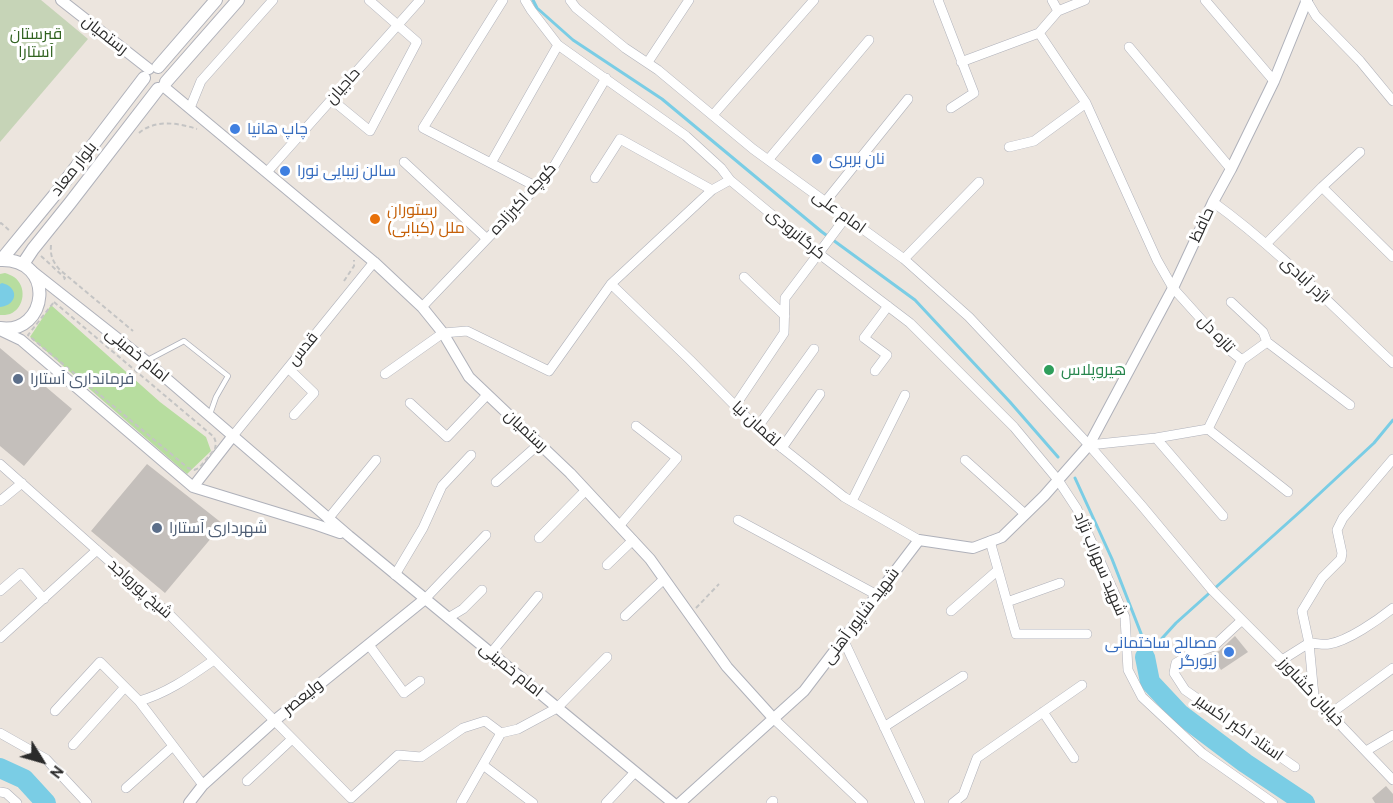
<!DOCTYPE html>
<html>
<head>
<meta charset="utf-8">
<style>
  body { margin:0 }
  #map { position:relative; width:1393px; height:803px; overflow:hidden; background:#ece5de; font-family:Cabin,sans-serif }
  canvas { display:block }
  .north { position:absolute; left:12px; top:731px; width:60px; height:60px; -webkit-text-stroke:4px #fff; paint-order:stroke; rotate:127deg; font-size:16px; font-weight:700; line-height:24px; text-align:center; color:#2b2b2b }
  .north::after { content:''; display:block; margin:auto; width:21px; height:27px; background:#2b2b2b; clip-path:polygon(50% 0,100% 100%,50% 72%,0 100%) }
</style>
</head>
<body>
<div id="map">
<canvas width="1393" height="803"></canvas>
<div class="north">N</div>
</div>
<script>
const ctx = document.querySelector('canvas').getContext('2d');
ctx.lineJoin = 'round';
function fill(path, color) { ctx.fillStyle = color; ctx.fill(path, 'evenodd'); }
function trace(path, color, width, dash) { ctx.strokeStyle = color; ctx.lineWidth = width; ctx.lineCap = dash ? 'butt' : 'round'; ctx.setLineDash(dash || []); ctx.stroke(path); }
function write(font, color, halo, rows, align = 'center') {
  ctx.font = font + ' Cabin,Cairo,sans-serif'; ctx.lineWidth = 6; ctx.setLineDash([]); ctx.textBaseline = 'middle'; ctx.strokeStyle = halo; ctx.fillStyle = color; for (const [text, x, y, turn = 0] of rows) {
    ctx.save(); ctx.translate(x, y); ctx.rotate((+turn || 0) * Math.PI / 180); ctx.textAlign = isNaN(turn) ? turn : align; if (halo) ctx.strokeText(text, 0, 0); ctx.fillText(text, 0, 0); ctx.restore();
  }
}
fill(new Path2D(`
  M5 273C8 274 11 275 14 277 27 286 25 308 10 314 7 315 3 315 0 315V274Z
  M51 305 160 402 206 437 211 451 187 474 30 337Z`), '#b7dd9f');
fill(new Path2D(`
  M0 0H41L88 39 0 142Z`), '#c6d4b7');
fill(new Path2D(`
  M2 283C19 287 18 305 0 307V284Z`), '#7acde5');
trace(new Path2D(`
  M533 0 537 8 573 40 662 99 822 232 915 300 1010 402 1058 457
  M1075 478 1112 559 1142 636 1145 657
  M1145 657 1176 623 1303 509 1374 443 1393 420`), '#7acde5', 3);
trace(new Path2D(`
  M1145 657 1150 682 1180 714 1245 763 1305 803
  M0 768 24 779 46 803`), '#7acde5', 20);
fill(new Path2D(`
  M0 348 72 409 24 466 0 446Z
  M147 464 223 524 165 593 91 531Z
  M1235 636 1248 652 1221 670 1211 654 1219 651Z
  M1386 786 1393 794V803H1375L1372 798Z`), '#c4bfbb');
const service = new Path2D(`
  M146 361 184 341 228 376 216 397 210 414`);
const minor = new Path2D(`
  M503 0 423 128 537 187
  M525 0 531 10 558 45 686 136 721 168 730 180 818 253 910 323 1014 427 1058 480 1077 509 1125 617 1128 670 1142 697 1202 753 1273 803
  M570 0 576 8 625 48 658 70 753 149 904 259 969 317 1089 445 1142 506 1212 590 1282 660 1330 714 1393 780
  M938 0 974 93 951 108
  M1052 0 1058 11
  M1205 0 1274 81
  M1305 0 1307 1 1316 16 1360 61 1393 101
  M1039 33 1086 103 1157 260 1173 288 1227 348 1242 360 1267 342 1350 405
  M1129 47 1231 169
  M648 62 689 0
  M961 62 1039 33 1058 11 1085 0
  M331 99 370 131 417 42 369 0
  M190 108 201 81 273 0
  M713 115 814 0
  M1009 147 1034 141 1086 103
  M768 160 869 40
  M404 162 487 239
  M491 163 558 45
  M267 172 420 0
  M595 178 620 139 712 190
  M1322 187 1360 152
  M825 202 908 99
  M1213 202C1278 249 1334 308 1393 363
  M1266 244 1322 187 1393 257
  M904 259 979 182
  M744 277 785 316
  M611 284 690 360 757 428 844 497 919 540
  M1231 302 1263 332 1267 342
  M422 307 550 173 606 78
  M288 368 314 393 294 415
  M875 371 887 355 864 338 888 306
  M385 374 443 333 467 331 549 371 611 284 712 190 730 180
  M410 403 447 437 487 395
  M735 406 784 333 785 298 846 217
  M757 428 814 349
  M1208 429 1288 492
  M232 437 374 262
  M1156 438 1223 516
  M1089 445 1156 438 1208 429 1242 360
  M782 448 820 394
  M965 460 1025 514
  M0 464 171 616 351 798
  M496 482 539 444
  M0 501 22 483
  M852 501 905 395
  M328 519 376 460
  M738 520 877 595
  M620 525 677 458 636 426
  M539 538 586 490
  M990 541 1016 634H1087
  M607 565 633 540
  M395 575 423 528 442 486 471 455
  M0 591 21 573 44 599
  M425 599 486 535
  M1007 602 1060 583
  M951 611 998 570
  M625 616 664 579
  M448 618 463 609 482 590
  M1242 620 1214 646 1192 654 1176 663 1174 673 1185 690 1295 767
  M0 638 97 550
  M843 639 920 803
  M1309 643C1316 643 1323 645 1329 644 1348 641 1378 620 1393 608
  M369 645 404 693 420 681
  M491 653 538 596
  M1282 660 1309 643
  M1314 696 1309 643 1302 611 1322 578 1341 559 1342 553 1337 530 1343 518 1393 459
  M139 701 203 785
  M55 711 100 662 139 701C166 694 191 676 214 660
  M1043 712 1074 758
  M1330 714 1393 668
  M774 719 863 803
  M884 727 963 676
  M0 733 46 759 87 803
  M73 745 125 687
  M1366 751 1393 735
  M483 765 533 803
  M247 781 292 739
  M126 788 173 746
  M0 792 6 793 17 803
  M351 798 398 755 421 757 463 728 485 721 501 733 518 729 557 708 607 657
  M461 803 501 733
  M606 803 635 772
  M771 803 773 801
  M953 803 963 795 977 758 1082 685`);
const tertiary = new Path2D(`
  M61 0 149 69
  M163 86 374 262 422 307 443 333 469 377 570 473 650 559 727 667 774 719
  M32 271 146 361 349 536 673 803
  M0 330 21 340 193 487 317 525 340 533
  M193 487 232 437
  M189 803 203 785 274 721 425 599
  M680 803 804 691 919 540 973 548 1002 537 1044 496 1089 445 1173 288 1213 202 1231 169 1274 81 1307 0`);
const secondary = new Path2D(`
  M158 67 216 0
  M166 82 238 0
  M2 259 57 192 144 78
  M0 260C57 258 48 335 0 328
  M23 264 33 249 70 203 158 89`);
trace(service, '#afb1ba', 6);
trace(minor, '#afb1ba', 10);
trace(tertiary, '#afb1ba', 12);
trace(secondary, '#afb1ba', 14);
trace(new Path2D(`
  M139 133C155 119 179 123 197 129
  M0 224 1 223 11 232
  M51 245C50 256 53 262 60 270L133 331
  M41 256 65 278 63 281
  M344 281 354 266V260
  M54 302 214 437 216 443 215 449 199 468 194 470 188 468 28 335Z
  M696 608 719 584`), '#c4c4c4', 2, [4.5, 3]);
trace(service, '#fff', 4.5);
trace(minor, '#fff', 9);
trace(tertiary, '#fff', 10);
trace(secondary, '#fff', 12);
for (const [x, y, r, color] of [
  [235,129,6,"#3f7fe0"],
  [817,159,6,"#3f7fe0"],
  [285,171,6,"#3f7fe0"],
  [375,219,6,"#e8710a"],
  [1049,370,6,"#2e9e5b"],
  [18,379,6,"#5c6f8a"],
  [157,528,6,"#5c6f8a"],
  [1229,652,6,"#3f7fe0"]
]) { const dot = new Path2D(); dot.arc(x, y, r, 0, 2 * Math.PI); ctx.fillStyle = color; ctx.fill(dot); trace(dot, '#fff', 2); }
write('16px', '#316220', '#fff', [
  ["قبرستان",36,34],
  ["آستارا",36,52]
]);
write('16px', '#2b2b2b', '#fff', [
  ["رستمیان",105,35,38],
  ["حاجیان",343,86,-48],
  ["بلوار معاد",74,169,-52],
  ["کوچه اکبرزاده",523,199,-48],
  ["امام علی",839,212,36],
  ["حافظ",1202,225,-65],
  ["کرگانرودی",796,234,39],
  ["اژدر آبادی",1305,280,43],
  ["تازه دل",1216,334,46],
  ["قدس",303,349,-51],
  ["امام خمینی",137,355,39],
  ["لقمان نیا",756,424,42],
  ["رستمیان",526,431,43],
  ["شهید سهراب نژاد",1100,564,67],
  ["شیخ پورواجد",140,589,42],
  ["شهید شاپور آهنی",861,616,-53],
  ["امام خمینی",511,670,39],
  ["خیابان کشاورز",1311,692,47],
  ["ولیعصر",303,697,-39],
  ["استاد اکبر اکسیر",1239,728,35]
]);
write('16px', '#366cbe', '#fff', [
  ["چاپ هانیا",247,129],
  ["نان بربری",829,159],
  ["سالن زیبایی نورا",297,171],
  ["مصالح ساختمانی",1217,643,"right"],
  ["زیورگر",1217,661,"right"]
], 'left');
write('16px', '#c56008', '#fff', [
  ["رستوران",387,210],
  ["ملل (کبابی)",387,228]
], 'left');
write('16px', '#27864d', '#fff', [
  ["هیروپلاس",1061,370]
], 'left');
write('16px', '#4e5e75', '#fff', [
  ["فرمانداری آستارا",30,379],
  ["شهرداری آستارا",169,528]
], 'left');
</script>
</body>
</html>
